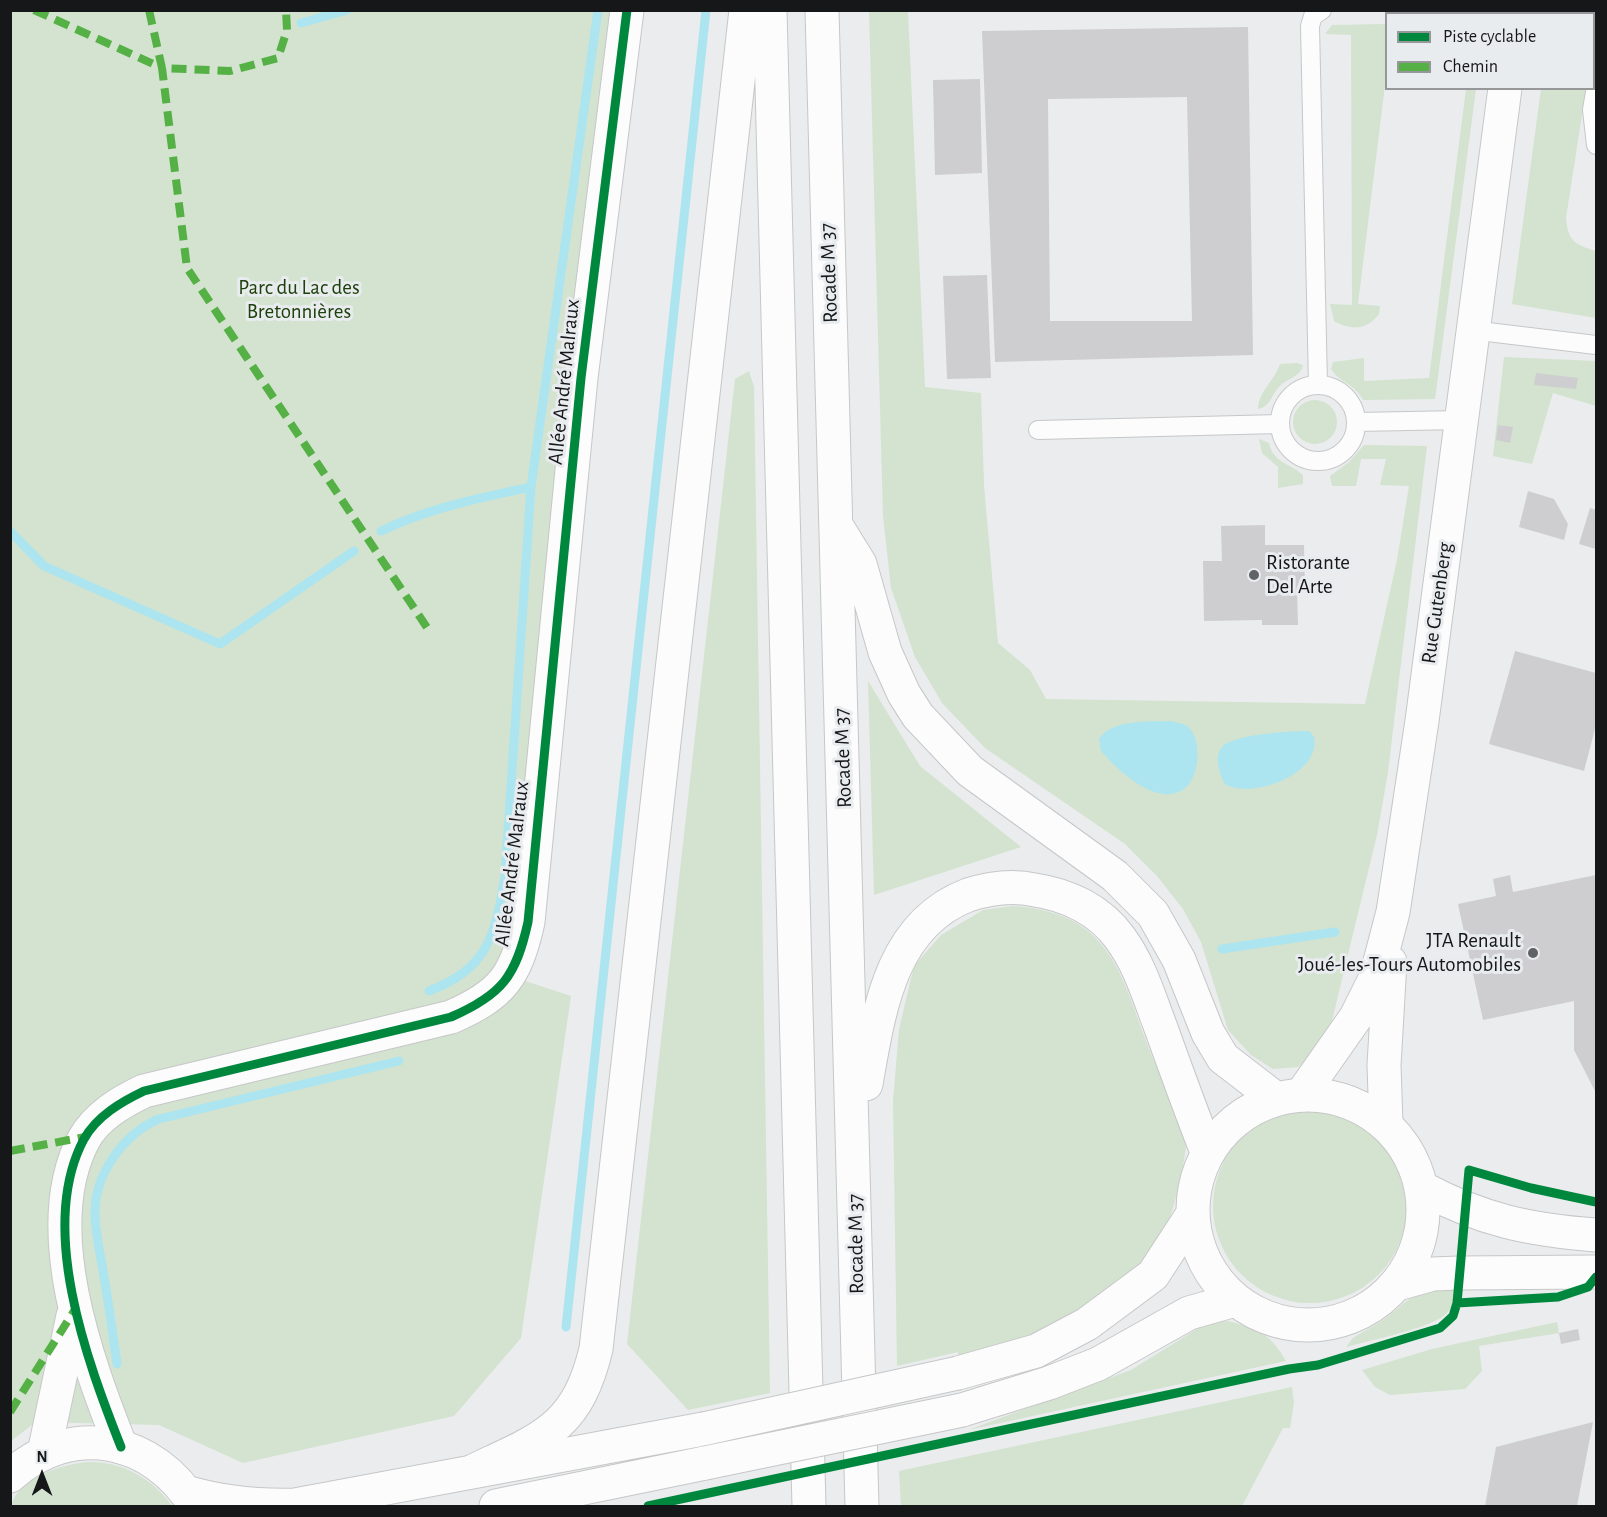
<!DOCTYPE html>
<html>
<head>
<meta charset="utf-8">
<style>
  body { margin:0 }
  #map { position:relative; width:1607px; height:1517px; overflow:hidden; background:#eaecee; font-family:"Alegreya Sans",sans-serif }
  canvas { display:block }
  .frame { position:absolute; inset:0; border:12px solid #161718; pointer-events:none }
  .legend { position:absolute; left:1385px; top:12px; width:210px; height:78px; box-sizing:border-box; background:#e9ecef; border:2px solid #959799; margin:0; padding:8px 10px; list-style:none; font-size:18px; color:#161718 }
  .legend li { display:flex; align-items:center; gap:12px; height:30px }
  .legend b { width:30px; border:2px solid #959799 }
  .north { position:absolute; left:12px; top:1445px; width:60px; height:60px; -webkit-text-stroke:4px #e9ecef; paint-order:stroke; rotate:0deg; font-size:16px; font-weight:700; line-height:24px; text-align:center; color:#161718 }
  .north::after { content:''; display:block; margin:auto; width:21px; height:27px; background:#161718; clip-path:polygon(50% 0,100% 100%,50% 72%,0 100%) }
</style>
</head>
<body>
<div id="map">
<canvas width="1607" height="1517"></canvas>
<div class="frame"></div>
<ul class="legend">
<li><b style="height:8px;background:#00873e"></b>Piste cyclable</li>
<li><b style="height:8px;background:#55b145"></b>Chemin</li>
</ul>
<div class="north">N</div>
</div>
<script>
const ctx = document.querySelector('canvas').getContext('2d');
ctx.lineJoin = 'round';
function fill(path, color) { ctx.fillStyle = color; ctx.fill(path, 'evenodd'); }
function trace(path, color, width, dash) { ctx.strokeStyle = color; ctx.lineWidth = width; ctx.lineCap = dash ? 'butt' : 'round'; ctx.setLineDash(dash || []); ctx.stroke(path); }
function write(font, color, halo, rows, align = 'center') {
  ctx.font = font + ' "Alegreya Sans",sans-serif'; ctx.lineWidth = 6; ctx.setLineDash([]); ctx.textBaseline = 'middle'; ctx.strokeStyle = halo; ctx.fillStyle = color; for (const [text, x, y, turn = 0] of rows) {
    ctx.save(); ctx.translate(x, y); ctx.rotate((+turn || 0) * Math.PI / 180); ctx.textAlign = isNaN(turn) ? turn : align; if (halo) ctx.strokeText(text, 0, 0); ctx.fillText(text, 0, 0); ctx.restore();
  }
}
fill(new Path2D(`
  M11 11H627L510 976 571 996 521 1338 454 1416 243 1463 159 1425 36 1422 11 1441Z
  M869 11H908L925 387 981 393 984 485 998 643 1030 670 1046 699 1365 704 1397 560 1409 486 1380 485 1386 459H1361L1356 486H1332L1330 476 1349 462 1364 445 1427 446 1388 772 1377 835 1328 1037 1314 1055 1298 1067 1273 1069 1251 1055 1228 1030 1201 942 1183 909 1157 876 1125 844 985 748 942 703 915 657 891 588 883 516Z
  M1386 24V77L1358 304 1380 306 1379 314C1367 330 1351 331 1334 321L1330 304 1352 305 1351 35 1325 34 1332 25Z
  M1466 89H1476L1435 399 1363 400C1356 385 1339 382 1331 369L1333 362 1364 358V381L1429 378Z
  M1541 89H1586L1566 218C1568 241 1575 245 1596 251V318L1512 304Z
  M1504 357 1596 361V406L1553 393 1532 464 1493 456Z
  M1297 363 1303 365C1300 378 1286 378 1278 388 1271 396 1270 407 1258 409 1258 392 1275 380 1280 364Z
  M749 371 754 387 770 1393 688 1410 627 1344 735 379Z
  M1293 422a22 22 0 1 1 44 0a22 22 0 1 1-44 0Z
  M1259 439 1269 443C1273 463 1290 463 1303 475V484L1278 488V467L1262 453Z
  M868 681 920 766 1021 847 874 895Z
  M1013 906C1121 913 1121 987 1157 1067 1166 1088 1183 1104 1186 1128 1189 1161 1169 1235 1149 1262 1144 1269 1042 1336 1032 1340 1008 1349 983 1354 958 1361V1352L897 1366 893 1101 899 1029 914 966 941 935 983 910Z
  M1213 1206a97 97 0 1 1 194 0a97 97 0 1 1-194 0Z
  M1453 1283C1454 1294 1455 1306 1446 1314 1429 1329 1370 1340 1346 1347L1353 1338 1383 1320 1417 1293Z
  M1227 1321C1257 1328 1271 1334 1286 1361L968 1430 1131 1370 1205 1324Z
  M1557 1322 1559 1333 1479 1346 1482 1371 1465 1389 1390 1395 1375 1387 1362 1370 1432 1349Z
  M1292 1387 1294 1403 1290 1428H1283L1242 1506H901L899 1471Z
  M89 1462C124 1462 153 1479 172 1506H11C19 1477 62 1464 89 1462Z`), '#d3e3cf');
fill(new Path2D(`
  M1169 721C1175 722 1182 723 1187 726 1203 738 1200 778 1184 789 1156 808 1118 770 1101 751L1099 739C1112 719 1147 722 1169 721Z
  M1309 731 1314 737C1322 775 1249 800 1225 784 1220 775 1214 758 1221 748 1231 734 1291 731 1309 731Z`), '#ace5ef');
trace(new Path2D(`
  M301 23 347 10
  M10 531 44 566 220 644 354 551
  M381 531C429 508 479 498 531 487L598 10
  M1222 949 1335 932
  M429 991C489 968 495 935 505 876L531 487
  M566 1327 706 10
  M117 1364C113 1335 109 1306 104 1277 101 1257 96 1237 95 1217 93 1176 123 1134 159 1119L399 1061`), '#ace5ef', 9);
fill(new Path2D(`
  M1248 27 1253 355 995 362 982 31ZM1187 97 1192 321H1050L1048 99Z
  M980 79 982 173 935 175 933 80Z
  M987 275 991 378 947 379 943 276Z
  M1536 373 1578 378 1576 389 1534 385Z
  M1498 425 1513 427 1510 443 1496 440Z
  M1528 491 1554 499 1568 524 1564 540 1519 527Z
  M1590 508 1596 510V549L1579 544Z
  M1265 525V545H1304L1305 589 1297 590 1298 625H1262V620L1204 621 1203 561H1222L1221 526Z
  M1515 651 1596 673V725L1584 771 1489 744Z
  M1510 875 1513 892 1596 875V1093L1574 1050V1001L1483 1020 1458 904 1496 896 1493 879Z
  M1578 1329 1580 1340 1561 1344 1559 1333Z
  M1593 1422 1577 1506H1485L1496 1447Z`), '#ceced0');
const lane = new Path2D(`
  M1594 58 1596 61
  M1596 86 1592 110 1596 145
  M1471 330 1596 345
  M1318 385 1310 26 1313 16 1322 10
  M1280 423a38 38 0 1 1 76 0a38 38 0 1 1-76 0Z
  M1356 422 1461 420
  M1038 430 1280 424`);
const street = new Path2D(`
  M1515 14 1516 10
  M1302 1094 1356 1017 1376 977 1393 912 1422 721 1505 88
  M1386 1124 1384 1065 1390 962
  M121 1447C87 1361 37 1227 84 1139 97 1116 121 1102 144 1091L451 1017C502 995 516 976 528 922L581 378 627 10
  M44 1453 73 1316`);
const primary = new Path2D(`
  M1193 1210a115 115 0 1 1 230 0a115 115 0 1 1-230 0Z
  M1422 1188C1482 1220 1529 1230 1596 1235
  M1397 1284 1433 1274 1459 1273 1596 1272
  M958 1373 1036 1351 1087 1324 1153 1275 1192 1215
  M962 1410 1049 1383 1098 1364 1189 1313 1235 1300
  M10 1476C72 1420 154 1438 195 1506
  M186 1492C223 1503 257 1506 295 1505L703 1429
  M496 1506 705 1463`);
const highway = new Path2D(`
  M770 10 809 1506
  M822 10 862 1506
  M839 530 860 564 885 652 904 694 918 716 970 771 1115 876 1153 914 1179 960 1208 1033 1223 1058 1275 1098
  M866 1084C879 1011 890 925 968 895 990 888 1013 885 1035 890 1068 895 1100 910 1120 938 1140 965 1149 997 1161 1028 1176 1070 1191 1111 1207 1152
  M475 1470C543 1438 577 1428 596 1349L746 10`);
trace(lane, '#c6c7c8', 20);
trace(street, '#c6c7c8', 35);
trace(primary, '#c6c7c8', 35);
trace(highway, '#c6c7c8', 35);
trace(lane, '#fcfcfc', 18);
trace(street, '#fcfcfc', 33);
trace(primary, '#fcfcfc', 33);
trace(highway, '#fcfcfc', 33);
const primaryBridge = new Path2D(`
  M703 1429 958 1373
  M705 1463 962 1410`);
trace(primaryBridge, '#c6c7c8', 35, []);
trace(primaryBridge, '#fcfcfc', 33);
trace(new Path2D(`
  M34 10 162 68 187 268 430 632
  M149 10 162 68 230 71 278 58 287 30 286 10
  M10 1151 85 1137
  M10 1412 74 1311`), '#55b145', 8, [15, 8]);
trace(new Path2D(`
  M1457 1303 1558 1297 1588 1287 1596 1277
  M121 1447C87 1361 37 1227 84 1139 97 1116 121 1102 144 1091L451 1017C502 995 516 976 528 922L581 378 627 10
  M648 1506 1289 1369 1318 1365 1440 1328 1453 1316 1457 1303 1469 1170 1531 1188 1596 1202`), '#00873e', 9);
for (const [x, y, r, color] of [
  [1254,575,6,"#606263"],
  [1533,953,6,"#606263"]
]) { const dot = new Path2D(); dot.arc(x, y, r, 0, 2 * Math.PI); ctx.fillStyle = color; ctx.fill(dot); trace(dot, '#e9ecef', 2); }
write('21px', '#161718', '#e9ecef', [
  ["Rocade M 37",829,273,-92],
  ["Allée André Malraux",564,382,-84],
  ["Rue Gutenberg",1437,603,-82],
  ["Rocade M 37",843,758,-92],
  ["Allée André Malraux",512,864,-83],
  ["Rocade M 37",856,1244,-91]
]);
write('21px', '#1f410c', '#e9ecef', [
  ["Parc du Lac des",299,288],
  ["Bretonnières",299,312]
]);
write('21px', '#161718', '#e9ecef', [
  ["Ristorante",1266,563],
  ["Del Arte",1266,587],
  ["JTA Renault",1521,941,"right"],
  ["Joué-les-Tours Automobiles",1521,965,"right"]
], 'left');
</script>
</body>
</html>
